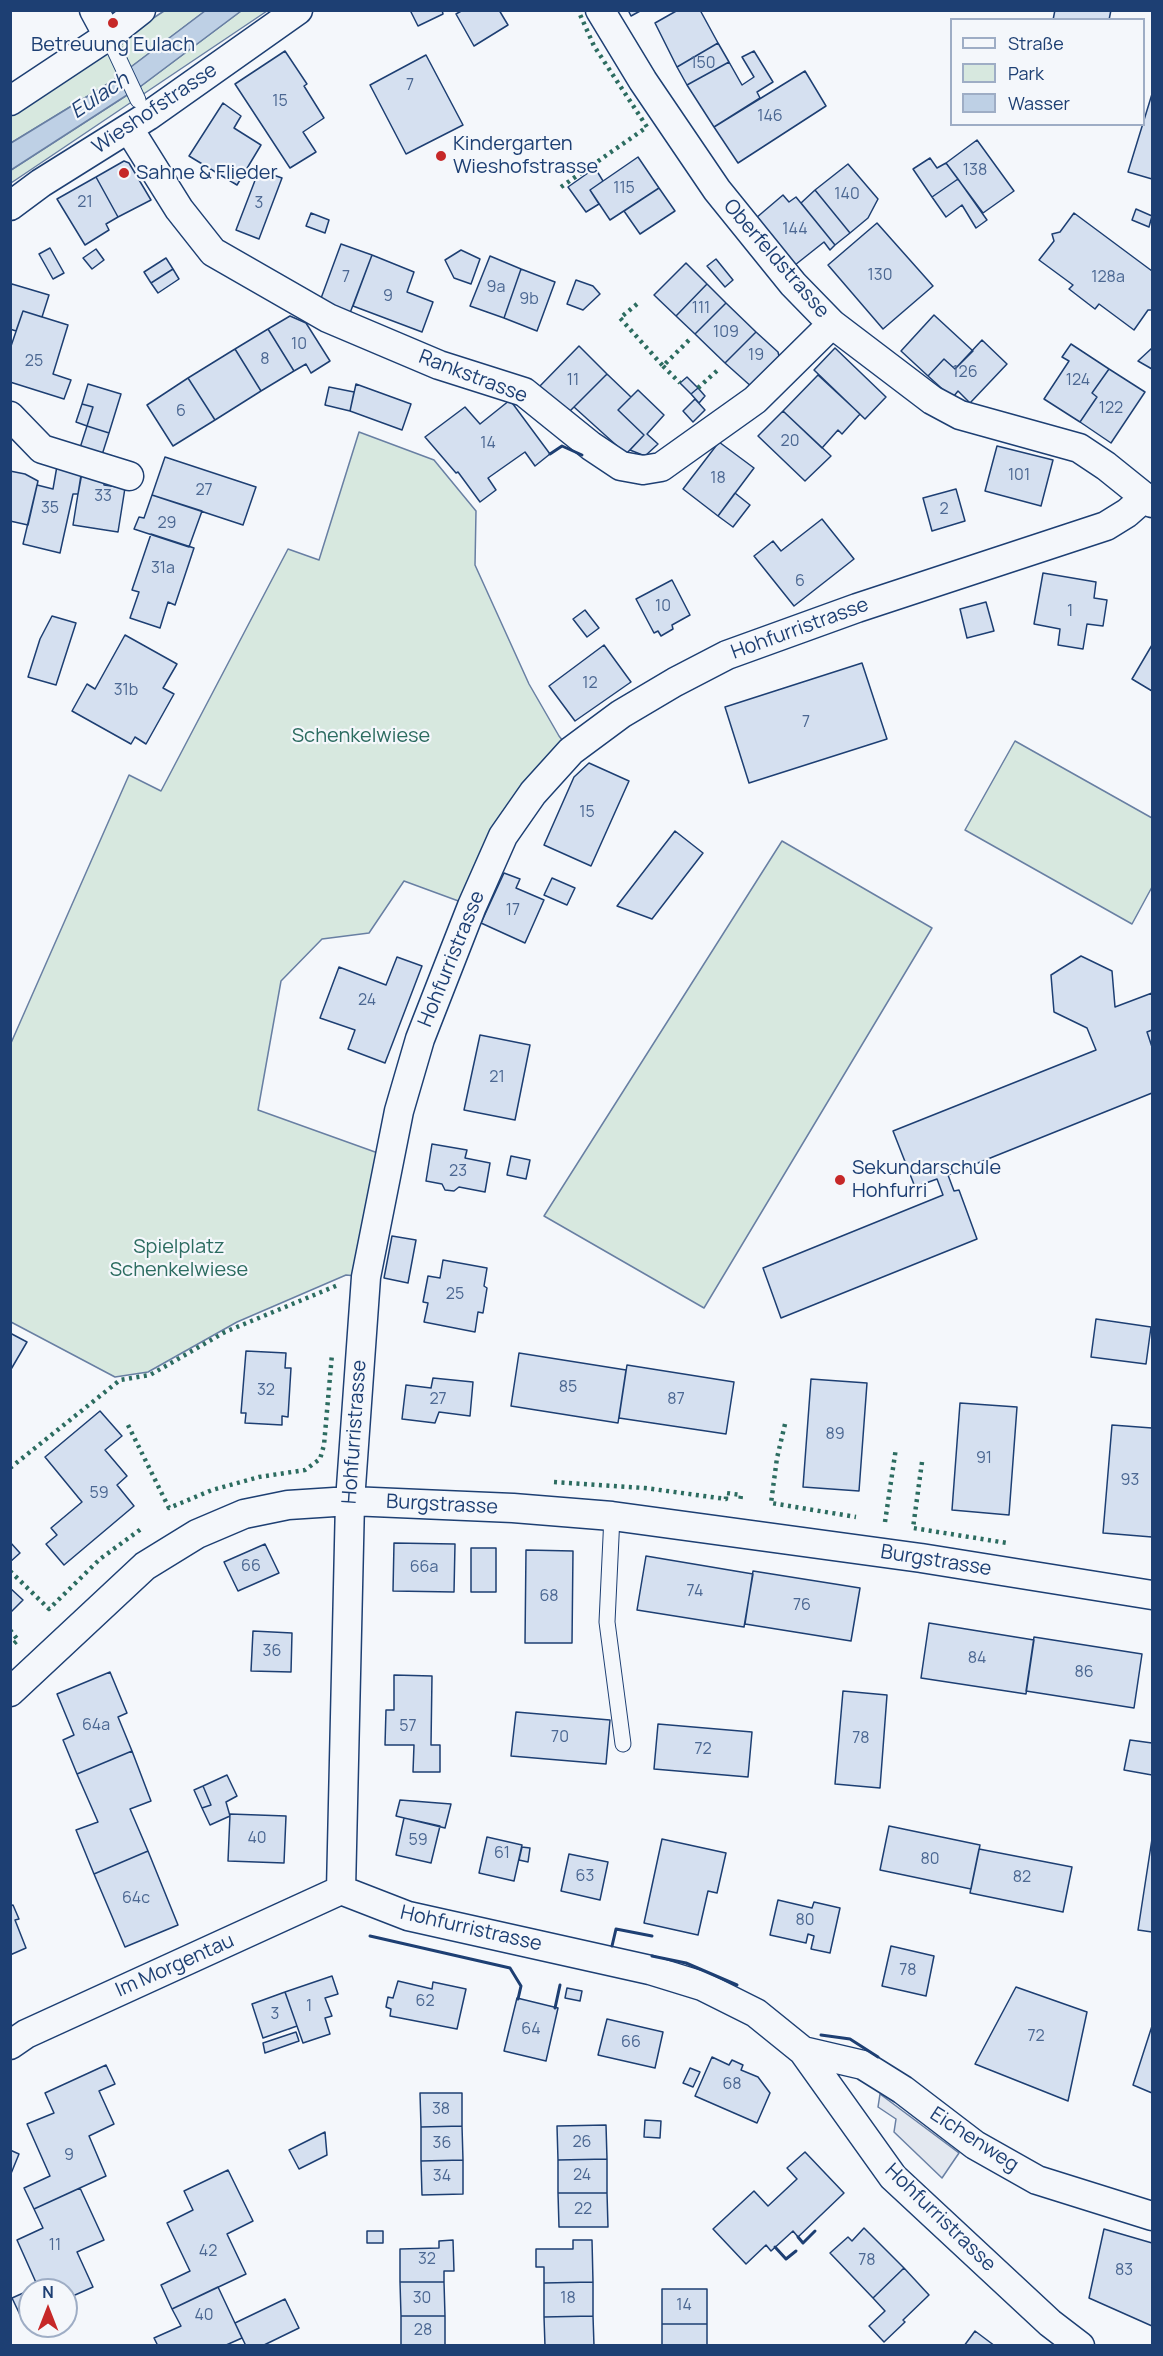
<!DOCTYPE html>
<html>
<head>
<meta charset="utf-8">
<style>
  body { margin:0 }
  #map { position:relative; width:1163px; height:2356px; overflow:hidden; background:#f4f7fb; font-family:Manrope,sans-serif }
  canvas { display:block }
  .frame { position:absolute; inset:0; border:12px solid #1d3f73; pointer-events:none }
  .legend { position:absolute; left:950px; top:18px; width:195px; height:108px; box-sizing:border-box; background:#f4f7fb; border:2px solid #9eadc5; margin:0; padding:8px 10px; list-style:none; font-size:18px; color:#1d3f73 }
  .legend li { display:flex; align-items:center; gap:12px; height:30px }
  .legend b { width:30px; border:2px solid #9eadc5 }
  .north { position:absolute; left:18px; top:2278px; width:60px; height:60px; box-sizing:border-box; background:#f4f7fb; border:2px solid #9eadc5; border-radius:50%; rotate:0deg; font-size:16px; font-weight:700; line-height:24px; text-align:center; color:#1d3f73 }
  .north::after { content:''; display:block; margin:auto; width:21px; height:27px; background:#c62828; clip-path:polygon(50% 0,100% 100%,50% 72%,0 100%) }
</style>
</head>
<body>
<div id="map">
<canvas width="1163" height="2356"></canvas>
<div class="frame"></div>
<ul class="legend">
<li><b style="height:8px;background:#f4f7fb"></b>Straße</li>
<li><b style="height:16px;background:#d7e8df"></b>Park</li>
<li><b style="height:16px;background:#bed0e5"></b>Wasser</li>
</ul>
<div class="north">N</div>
</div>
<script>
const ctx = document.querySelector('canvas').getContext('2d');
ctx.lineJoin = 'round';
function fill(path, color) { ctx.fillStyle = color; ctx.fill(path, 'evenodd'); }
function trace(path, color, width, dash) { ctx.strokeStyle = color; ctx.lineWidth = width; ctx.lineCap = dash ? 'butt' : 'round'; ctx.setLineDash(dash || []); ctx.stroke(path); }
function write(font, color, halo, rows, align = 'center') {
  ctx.font = font + ' Manrope,sans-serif'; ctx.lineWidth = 4.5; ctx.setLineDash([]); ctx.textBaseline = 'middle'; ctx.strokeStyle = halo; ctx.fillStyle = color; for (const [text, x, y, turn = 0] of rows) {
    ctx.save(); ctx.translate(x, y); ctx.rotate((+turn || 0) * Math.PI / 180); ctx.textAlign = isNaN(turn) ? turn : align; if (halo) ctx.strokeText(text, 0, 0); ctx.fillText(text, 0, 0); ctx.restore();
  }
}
const green = new Path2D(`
  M164 11H205L111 82 11 143V112Z
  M241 11H267L11 183V170L141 86Z
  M359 432 434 460 476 511 475 565 529 684 559 736 571 751 472 906 404 881 369 933 322 939 281 981 258 1110 389 1157 366 1277 346 1275 237 1322 148 1372 115 1377 11 1322V1043L129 775 161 791 288 549 319 560Z
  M1015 741 1152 818V887L1132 924 965 830Z
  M782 841 932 928 704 1308 544 1216Z`);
fill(green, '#d7e8df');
trace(green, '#687fa3', 1.5);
const parking = new Path2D(`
  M880 2094 959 2153 942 2178 894 2132 896 2119 878 2107Z`);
fill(parking, '#e3e8f0');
trace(parking, '#687fa3', 1.5);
const water = new Path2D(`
  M205 11H241L141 86 11 170V143L111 82Z`);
fill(water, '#bed0e5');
trace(water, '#687fa3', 1.5);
const building = new Path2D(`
  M410 10H442L443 14 418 26Z
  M463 10H499L508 25 474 46 456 14Z
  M628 10H642L631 16Z
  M678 10H700L718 43 677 67 655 23Z
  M1055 10H1111L1109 20H1053Z
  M718 43 729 62 687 85 677 67Z
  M285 51 307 84 304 86 324 118 303 132 316 152 290 168 235 84Z
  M754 51 773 82 757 92 760 98 714 127 687 85 729 62 742 85 754 77 742 57Z
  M426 55 463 125 406 154 370 85Z
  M805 71 826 106 738 163 714 127Z
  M1152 94V179L1128 172Z
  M223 103 241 116 234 128 261 145 237 185 189 156Z
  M977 140 1014 191 983 213 946 163Z
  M638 157 659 188 610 220 590 190Z
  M930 158 937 168 946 163 958 179 932 197 913 169Z
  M124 161 129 163 151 200 118 217 96 177Z
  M848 164 878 199 868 218 850 233 815 190Z
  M595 168 603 181 590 190 599 204 586 212 568 187Z
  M259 170 282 178 259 239 236 230Z
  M96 177 118 217 106 224 109 230 85 245 57 199Z
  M958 179 987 220 976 228 962 205 946 217 932 197Z
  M659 188 675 211 640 234 624 211Z
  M815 190 850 233 835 245 801 203Z
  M783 195 789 202 796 197 835 245 830 250 824 242 795 265 756 218Z
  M1136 209 1152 216 1149 227 1132 220Z
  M311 213 329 220 325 233 306 226Z
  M1074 213 1152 271V310H1148L1134 330 1099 304 1095 309 1069 289 1073 285 1039 260 1054 241 1052 234 1060 232Z
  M877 223 933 286 883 329 828 265Z
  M341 244 372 255 350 313 320 301Z
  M50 248 64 273 53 279 39 254Z
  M96 249 104 260 92 269 83 258Z
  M461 250 480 259 471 284 454 278 445 260Z
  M372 255 414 272 407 292 433 302 422 332 353 306Z
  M490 256 521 269 504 318 470 306Z
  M166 258 173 269 151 283 144 272Z
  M716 259 733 280 725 287 707 266Z
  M686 263 707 284 676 316 654 295Z
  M173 269 179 279 158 293 151 283Z
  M521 269 555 282 537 331 504 318Z
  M576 280 593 286 600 294 583 310 567 304Z
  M12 284 49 295 42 317 23 311 16 331 10 329V288Z
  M707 284 726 303 695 334 676 316Z
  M726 303 756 332 725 363 695 334Z
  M23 311 68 325 53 374 71 380 64 399 10 382V349Z
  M934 315 973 351 955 369 944 359 928 376 901 351Z
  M290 316 306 323 330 361 311 373 306 364 294 371 268 329Z
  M268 329 294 371 261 391 235 349Z
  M756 332 778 352 780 360 753 388 725 363Z
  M982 340 1007 364 970 403 958 391 954 396 949 395 928 376 944 359 955 369Z
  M1071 344 1109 369 1092 393 1097 397 1080 422 1044 399 1069 361 1062 357Z
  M579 346 607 374 567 414 538 388Z
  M835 348 886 397 865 419 814 370Z
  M1152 348V369L1138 361Z
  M235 349 261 391 215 420 188 378Z
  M1109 369 1145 392 1111 443 1080 422 1097 397 1092 393Z
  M607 374 631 397 618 410 644 435 626 454 574 407Z
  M818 375 860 414 842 434 838 430 822 448 783 411Z
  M687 377 698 388 691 394 680 383Z
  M188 378 215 420 173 446 147 405Z
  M88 384 121 394 109 433 87 426 93 407 82 404Z
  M356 384 411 404 402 430 350 411Z
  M329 387 354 392 350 411 325 405Z
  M698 388 705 396 699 403 691 394Z
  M638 390 664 415 647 434 658 444 645 456 630 450 644 435 618 410Z
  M695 399 705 410 693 422 683 411Z
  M510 400 550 454 535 466 525 452 488 478 496 490 480 502 458 472 456 473 425 437 465 407 480 424Z
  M82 404 93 407 87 426 76 422Z
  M783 411 831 456 805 481 758 436Z
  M87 426 109 433 101 458 79 451Z
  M719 442 754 468 718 516 683 489Z
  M997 446 1053 460 1041 506 985 491Z
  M165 457 256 487 243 525 152 495Z
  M57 466 82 473 78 494H73L60 553 23 544 37 485 53 489Z
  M10 471 25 474 38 481 28 525 10 521Z
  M81 475 104 479V485L125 488 118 532 73 525Z
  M956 489 965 521 932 531 923 498Z
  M735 493 750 505 733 527 718 516Z
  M152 495 202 511 189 547 134 529 139 517 144 518Z
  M822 519 854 559 794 606 754 556 773 541 781 551Z
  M151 534 194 548 175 605 168 602 160 628 130 618 139 592 132 590Z
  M1043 573 1096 582 1094 598 1107 600 1103 626 1087 624 1083 649 1058 645 1060 629 1034 624Z
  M672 580 690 615 672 625 673 629 661 636 658 631 654 633 636 599Z
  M986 602 994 631 967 638 960 609Z
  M585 610 599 628 587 637 573 619Z
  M52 616 76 623 56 685 28 677 40 639Z
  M125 635 177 664 163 688 174 694 146 744 135 737 131 744 72 711 87 684 95 689Z
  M604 645 631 682 575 721 549 686Z
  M1152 645V691L1132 679Z
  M862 663 887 739 749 783 725 707Z
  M589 763 629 781 591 866 544 845 574 777Z
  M675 831 703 853 652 919 617 906Z
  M504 873 520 879 516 888 544 900 525 943 481 923Z
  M552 878 575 888 567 905 544 895Z
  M1081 956 1112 971 1115 1007 1152 993V1030L1147 1032 1152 1047V1093L948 1175 954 1191 959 1190 977 1239 781 1318 763 1268 943 1195 937 1179 915 1187 893 1131 1096 1050 1087 1028 1054 1012 1051 975Z
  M397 957 422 966 385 1063 348 1049 355 1030 320 1018 339 967 386 985Z
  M1152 1030V1047L1147 1032Z
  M480 1035 530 1045 515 1120 464 1110Z
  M432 1144 467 1150 465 1158 490 1163 485 1192 459 1187 454 1191 445 1190 442 1184 426 1181Z
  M511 1156 530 1160 526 1179 507 1175Z
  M392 1236 416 1240 408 1283 384 1278Z
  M443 1260 487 1268 484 1286 487 1288 483 1313 478 1312 475 1332 424 1322 428 1303 423 1302 428 1276 440 1278Z
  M1096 1319 1151 1327 1146 1364 1091 1357Z
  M10 1333 27 1342 10 1371Z
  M246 1351 286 1353 285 1368H291L288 1417 282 1416V1425L245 1423 246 1413H241Z
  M519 1353 626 1370 618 1423 511 1406Z
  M627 1365 734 1382 726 1434 619 1418Z
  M433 1378 473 1382 470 1416 439 1412 435 1423 402 1419 406 1385 431 1388Z
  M811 1379 867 1383 859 1491 803 1487Z
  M960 1403 1017 1407 1009 1515 952 1510Z
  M100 1411 122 1436 105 1450 127 1476 117 1485 134 1506 64 1565 46 1544 57 1535 51 1528 82 1502 45 1457Z
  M1112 1425 1152 1428V1537L1103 1533Z
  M10 1542 20 1553 10 1562Z
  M394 1543 455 1544 454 1592 393 1591Z
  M265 1544 279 1573 238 1591 224 1562Z
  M471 1548H496V1592H471Z
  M526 1550 573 1551 572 1643H525Z
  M646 1556 753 1574 744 1627 637 1610Z
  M753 1571 860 1588 851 1641 745 1624Z
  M10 1588 23 1600 10 1613Z
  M929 1623 1034 1640 1026 1694 921 1678Z
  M253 1631 292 1633 291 1672 251 1671Z
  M1034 1637 1142 1654 1134 1708 1026 1691Z
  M110 1672 127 1713 118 1717 132 1751 77 1774 63 1740 74 1735 57 1694Z
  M394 1675 432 1676 431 1745H440V1772H413L414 1745H385L386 1710H394Z
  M843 1691 887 1695 880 1788 835 1784Z
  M516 1712 610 1720 606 1764 511 1756Z
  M658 1724 752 1732 748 1777 654 1769Z
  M1130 1740 1152 1743V1775L1124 1770Z
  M132 1751 151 1801 130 1809 148 1851 94 1874 76 1830 98 1822 77 1774Z
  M227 1775 237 1796 226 1802 230 1816 210 1825 202 1808 211 1805 203 1786Z
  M203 1786 211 1805 202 1808 194 1790Z
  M400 1800 451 1804 445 1828 396 1816Z
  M230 1814 286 1816 284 1863 228 1861Z
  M404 1818 440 1826 431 1863 396 1855Z
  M889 1826 980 1845 971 1889 880 1870Z
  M487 1837 522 1845 514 1881 479 1873Z
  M662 1839 726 1853 717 1893 708 1891 698 1935 644 1923Z
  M1152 1839V1932L1138 1930Z
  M522 1847 530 1848 528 1862 519 1860Z
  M979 1849 1072 1867 1063 1912 970 1893Z
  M148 1851 178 1925 125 1947 94 1874Z
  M569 1854 608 1862 600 1900 561 1891Z
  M778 1900 812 1908 814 1902 840 1908 830 1953 811 1949 814 1936 808 1934 806 1943 770 1935Z
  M13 1905 19 1919 15 1920 26 1948 10 1955V1906Z
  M891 1946 934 1956 926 1996 882 1986Z
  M332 1976 338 1994 325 1998 332 2016 325 2018 330 2034 303 2043 285 1992Z
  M398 1981 432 1989 433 1982 466 1989 457 2029 390 2016 391 2009 386 2007 388 1997 393 1998Z
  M1016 1987 1087 2012 1068 2101 975 2064Z
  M567 1988 582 1991 580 2001 565 1998Z
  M285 1992 297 2026 263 2038 252 2004Z
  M517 1998 558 2008 546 2061 504 2051Z
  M607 2019 663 2032 655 2068 598 2055Z
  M1152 2026V2093L1133 2085Z
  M296 2032 299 2041 265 2053 263 2043Z
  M712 2057 729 2065 732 2060 743 2065 741 2070 758 2077 770 2093 757 2123 695 2096Z
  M106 2065 115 2084 99 2091 114 2124 89 2136 106 2176 34 2209 24 2188 50 2176 27 2124 54 2113 45 2093Z
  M690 2068 700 2072 693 2087 683 2083Z
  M420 2093H462V2126L421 2127Z
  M645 2120 661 2121 660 2138 644 2137Z
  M606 2125 607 2159 558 2160 557 2126Z
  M462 2126 463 2160 421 2161V2127Z
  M325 2132 327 2155 299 2169 289 2150Z
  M10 2150 19 2154 10 2176Z
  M805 2152 844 2193 798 2237 793 2231 771 2251 766 2245 746 2264 713 2229 754 2191 768 2206 797 2179 787 2168Z
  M607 2159V2193H558V2160Z
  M463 2160V2194L422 2195 421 2161Z
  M228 2170 253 2221 227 2234 246 2274 172 2309 161 2285 190 2271 167 2223 193 2210 184 2191Z
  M80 2188 104 2240 77 2252 93 2287 66 2299V2290H31L38 2287 17 2240 43 2228 34 2209Z
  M558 2193H607L608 2227H559Z
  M864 2228 904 2268 873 2298 830 2253 848 2237 852 2241Z
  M1104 2229 1152 2243V2326L1089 2298Z
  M367 2231H383V2243H367Z
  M453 2240 454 2271H444V2282H400V2249L439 2248V2241Z
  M573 2240H592L593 2282 544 2283V2267H536V2249H573Z
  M904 2268 929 2295 903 2320 905 2322 884 2342 869 2326 885 2311 873 2298Z
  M400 2282H444L445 2316H401Z
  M593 2282V2316L544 2317V2283Z
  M218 2287 242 2338 224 2346H158L154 2338 181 2326 172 2309Z
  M662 2289H707V2324H662Z
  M30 2290V2316L22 2319 12 2298Z
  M285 2299 299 2328 262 2346H246L235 2323Z
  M401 2316H445V2346H401Z
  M593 2316 594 2346H545L544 2317Z
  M662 2324H707V2346H662Z
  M975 2331 995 2346H964Z`);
fill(building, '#d5e0f0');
trace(building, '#1d3f73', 1.5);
const service = new Path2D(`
  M108 36 138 100
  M612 1516 607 1622 623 1744`);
const minor = new Path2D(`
  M94 10 108 36
  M600 10 643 81 717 190 793 284 832 324 932 400 960 415 1079 448 1106 466 1152 503
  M10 101 108 36 141 10
  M129 129 179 209 213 252 328 318 439 365 524 392 591 446 621 466 643 470 661 467 755 400 832 324
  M10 206 41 183 148 116 298 10
  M10 416 42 449 129 476
  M10 1692 145 1566 197 1534 244 1514 288 1505 350 1501 513 1508 612 1516 921 1558 1152 1595
  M341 1890 350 1501 366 1277 399 1111 420 1039 472 906 503 836 533 793 571 751 621 714 675 682 727 655 857 608 1106 526 1127 513 1144 498
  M341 1890 408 1916 650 1970 702 1986 756 2013 803 2051 893 2177 1050 2323 1080 2346
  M10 2045 26 2034 341 1890
  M803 2051 863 2065 903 2090 975 2145 1037 2180 1152 2216`);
trace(service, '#1d3f73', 17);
trace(minor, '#1d3f73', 31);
trace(service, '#f4f7fb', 15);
trace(minor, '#f4f7fb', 28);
trace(new Path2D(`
  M561 187 647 127 594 46 578 10
  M637 304 620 318 663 366 689 340
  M663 366 680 383
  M698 388 720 368
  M785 1424 777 1458 771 1503 856 1517
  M128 1425 169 1508 212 1490 259 1477 305 1470 320 1459 324 1445 332 1354
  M922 1462 913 1528 1007 1543
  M10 1468 120 1380 150 1375 225 1332 338 1285
  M554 1482 645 1488 726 1499V1493L741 1495 740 1502
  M885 1522 896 1448
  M10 1571 49 1609 100 1559 141 1529
  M10 1630 18 1640 10 1647`), '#2c6c60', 4.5, [3, 4.5]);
trace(new Path2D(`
  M550 454 562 446 582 455
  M370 1936 510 1968 521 1986 518 1999
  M612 1946 616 1929 652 1936
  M652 1956 686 1963 737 1985
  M555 2008 560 1985
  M821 2035 850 2039 878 2057
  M798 2237 803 2243 815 2231
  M775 2247 786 2259 796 2251`), '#1d3f73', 3);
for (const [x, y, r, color] of [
  [113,23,6,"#c62828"],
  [441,156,6,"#c62828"],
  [124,173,6,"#c62828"],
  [840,1180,6,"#c62828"]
]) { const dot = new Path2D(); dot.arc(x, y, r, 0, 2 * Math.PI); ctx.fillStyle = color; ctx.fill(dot); trace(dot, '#f4f7fb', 2); }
write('16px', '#4b6792', null, [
  ["150",703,64],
  ["7",410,86],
  ["15",280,102],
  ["146",770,117],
  ["138",975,171],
  ["115",624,189],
  ["140",847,195],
  ["21",85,203],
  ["3",259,204],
  ["144",795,230],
  ["130",880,276],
  ["7",346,278],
  ["128a",1108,278],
  ["9a",496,288],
  ["9",388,297],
  ["9b",529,300],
  ["111",701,309],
  ["109",726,333],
  ["10",299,345],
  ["19",756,356],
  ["8",265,360],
  ["25",34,362],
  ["126",965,373],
  ["11",573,381],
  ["124",1078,381],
  ["122",1111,409],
  ["6",181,412],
  ["20",790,442],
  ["14",488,444],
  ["101",1019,476],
  ["18",718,479],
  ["27",204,491],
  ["33",103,497],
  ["35",50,509],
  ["2",944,510],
  ["29",167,524],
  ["31a",163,569],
  ["6",800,582],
  ["10",663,607],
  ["1",1070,612],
  ["12",590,684],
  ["31b",126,691],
  ["7",806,723],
  ["15",587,813],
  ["17",513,911],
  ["24",367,1001],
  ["21",497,1078],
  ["23",458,1172],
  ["25",455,1295],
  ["85",568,1388],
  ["32",266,1391],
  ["27",438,1400],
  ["87",676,1400],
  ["89",835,1435],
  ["91",984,1459],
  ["93",1130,1481],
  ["59",99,1494],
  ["66",251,1567],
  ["66a",424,1568],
  ["74",695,1592],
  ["68",549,1597],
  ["76",802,1606],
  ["36",272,1652],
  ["84",977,1659],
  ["86",1084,1673],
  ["64a",96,1726],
  ["57",408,1727],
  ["70",560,1738],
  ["78",861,1739],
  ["72",703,1750],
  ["40",257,1839],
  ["59",418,1841],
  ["61",502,1854],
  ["80",930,1860],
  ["63",585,1877],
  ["82",1022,1878],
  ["64c",136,1899],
  ["80",805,1921],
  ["78",908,1971],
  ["62",425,2002],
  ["1",309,2007],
  ["3",275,2015],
  ["64",531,2030],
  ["72",1036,2037],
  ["66",631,2043],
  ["68",732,2085],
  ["38",441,2110],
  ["26",582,2143],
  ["36",442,2144],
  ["9",69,2156],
  ["24",582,2176],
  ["34",442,2177],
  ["22",583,2210],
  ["11",55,2246],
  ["42",208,2252],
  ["32",427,2260],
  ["78",867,2261],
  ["83",1124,2271],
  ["30",422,2299],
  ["18",568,2299],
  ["14",684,2306],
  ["40",204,2316],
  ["28",423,2331]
]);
write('20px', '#1d3f73', '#f4f7fb', [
  ["Betreuung Eulach",113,45,"center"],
  ["Kindergarten",453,144],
  ["Wieshofstrasse",453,167],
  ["Sahne & Flieder",136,173],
  ["Sekundarschule",852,1168],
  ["Hohfurri",852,1191]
], 'left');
write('20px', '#1d3f73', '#f4f7fb', [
  ["Wieshofstrasse",155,109,-34],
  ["Oberfeldstrasse",776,259,49],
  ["Rankstrasse",473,377,21],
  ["Hohfurristrasse",800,629,-20],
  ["Hohfurristrasse",452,959,-68],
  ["Hohfurristrasse",355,1432,-86],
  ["Burgstrasse",442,1505,3],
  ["Burgstrasse",936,1561,9],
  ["Hohfurristrasse",471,1929,13],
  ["Im Morgentau",175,1966,-24],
  ["Eichenweg",974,2140,33],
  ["Hohfurristrasse",940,2218,44]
]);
write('20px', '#2c6c60', '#f4f7fb', [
  ["Schenkelwiese",361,736],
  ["Spielplatz",179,1247],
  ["Schenkelwiese",179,1270]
]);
write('italic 21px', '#1d3f73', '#f4f7fb', [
  ["Eulach",100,96,-34]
]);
</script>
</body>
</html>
